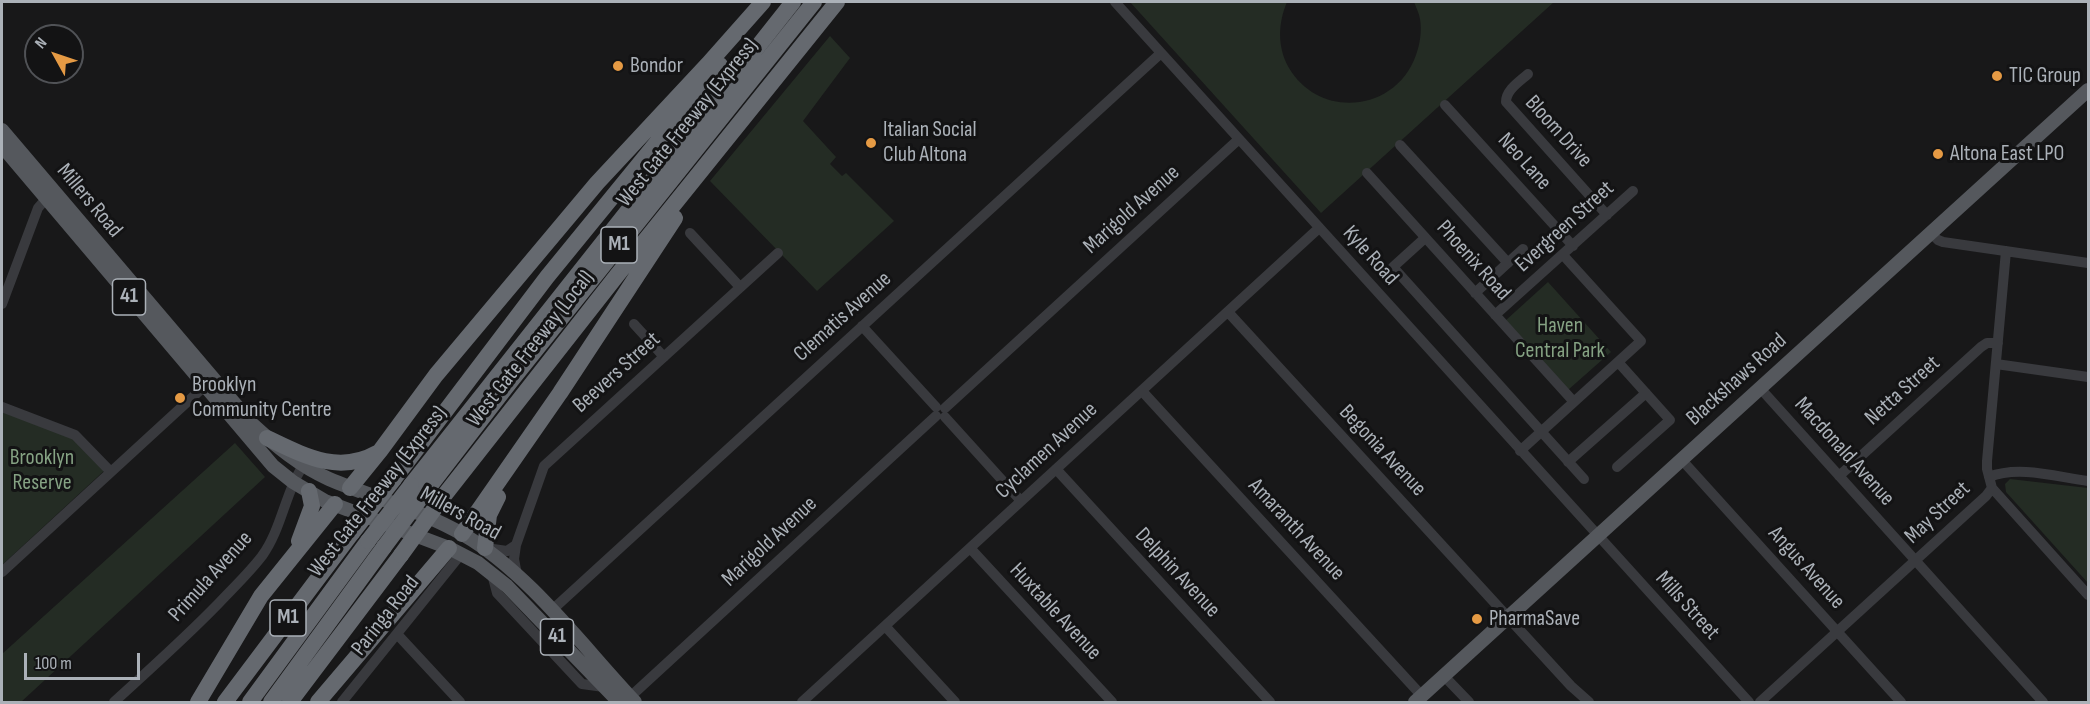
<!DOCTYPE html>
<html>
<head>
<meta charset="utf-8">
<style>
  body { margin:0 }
  #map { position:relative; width:2090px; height:704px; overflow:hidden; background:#181819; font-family:"Sofia Sans Condensed",sans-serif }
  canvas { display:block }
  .frame { position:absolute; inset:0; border:3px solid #abb1b8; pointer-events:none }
  .north { position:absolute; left:24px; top:24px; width:60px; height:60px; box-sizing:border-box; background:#131314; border:2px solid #505256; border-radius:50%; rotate:310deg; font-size:16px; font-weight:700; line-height:24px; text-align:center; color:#abb1b8 }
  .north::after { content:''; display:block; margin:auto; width:21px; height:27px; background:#e59a44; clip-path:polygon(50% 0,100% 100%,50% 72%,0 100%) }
  .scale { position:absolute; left:24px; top:653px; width:116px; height:27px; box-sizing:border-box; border:3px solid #abb1b8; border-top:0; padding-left:8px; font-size:18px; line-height:21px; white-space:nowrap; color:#abb1b8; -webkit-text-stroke:4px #131314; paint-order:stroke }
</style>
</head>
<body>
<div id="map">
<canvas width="2090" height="704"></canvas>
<div class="frame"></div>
<div class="north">N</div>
<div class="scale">100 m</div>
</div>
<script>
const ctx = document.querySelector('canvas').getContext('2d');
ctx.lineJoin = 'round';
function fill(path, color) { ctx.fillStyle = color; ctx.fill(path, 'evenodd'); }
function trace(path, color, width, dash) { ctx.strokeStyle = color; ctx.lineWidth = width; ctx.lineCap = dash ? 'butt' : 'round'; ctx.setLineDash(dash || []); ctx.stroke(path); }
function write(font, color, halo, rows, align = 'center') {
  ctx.font = font + ' "Sofia Sans Condensed",sans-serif'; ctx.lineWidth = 6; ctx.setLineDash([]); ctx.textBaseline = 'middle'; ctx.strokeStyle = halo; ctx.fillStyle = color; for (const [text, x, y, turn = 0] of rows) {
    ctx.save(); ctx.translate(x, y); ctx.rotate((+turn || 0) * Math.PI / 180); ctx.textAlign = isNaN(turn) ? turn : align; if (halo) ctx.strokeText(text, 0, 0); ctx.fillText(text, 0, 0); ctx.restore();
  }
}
fill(new Path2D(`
  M1130 2H1287C1278 23 1277 47 1289 68 1320 120 1396 112 1416 55 1420 44 1422 31 1420 19 1419 13 1416 7 1414 2H1554L1321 213Z
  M830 36 850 58 803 121 836 157 830 164 842 176 846 173 894 221 817 291 710 181Z
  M1548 282 1611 352 1568 390 1505 321Z
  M2 411 74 438 106 469 2 565Z
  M235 443 265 477 21 702H2V654Z
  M2010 479 2088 488V583L2006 492 2005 484Z`), '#242c24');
trace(new Path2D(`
  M1115 2 1749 702
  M1528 74C1519 82 1506 90 1506 102L1607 215
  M1445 105 1573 246
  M1400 145 1508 263
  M1367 173 1574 402
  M690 233 740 287
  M1931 233 1938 240 1943 242 2088 263
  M1425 238 1393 267 1584 479
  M1475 293 1523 249
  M2 304 38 208 51 193
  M1228 312 1571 686 1589 702
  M1495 315 1633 191
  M634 324 664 357
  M862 326 936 407
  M1996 364 2088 377
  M1760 388 2043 702
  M1142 391 1422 696
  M2 407 75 435 111 472
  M945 408 1239 139
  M945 417 1021 501
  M1520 451 1641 341 1563 255
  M1681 459 1901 702
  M1568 462 1646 393
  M1617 467 1670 420 1618 362
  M1056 469 1270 702
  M1839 476 1981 347 1987 343H1998
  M1989 477C2019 465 2057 477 2088 481
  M1992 488 2088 595
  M486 548 507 551 516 545
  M970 548 1112 702
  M2 572 209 382
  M492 574 497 593 582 684 604 687
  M517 575 514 559 516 545 544 466 778 253
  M551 611 1161 53
  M885 626 955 702
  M397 634 460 702
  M1444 676 1469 702
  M630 697 936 416
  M114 702C149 670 185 638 218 604 233 588 249 573 262 556 283 527 285 489 307 460
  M342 702 461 554
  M802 702 1319 228
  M1760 702 1986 496 1992 488 1987 469V461L2006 251`), '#393a3e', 10);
trace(new Path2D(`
  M2 130 252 424C276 446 300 466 329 479 374 498 421 510 464 535 528 572 584 648 635 702
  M2 146 273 466 293 482 325 501 449 548 478 563 507 586 619 702
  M1415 702 2088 90`), '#55585d', 14);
trace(new Path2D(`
  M267 438C303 455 338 475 377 453
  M394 479 547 277 720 65
  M411 485 793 2
  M350 488 380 451 436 375 597 183 708 64 763 2
  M426 491 510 382 814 2
  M443 497 618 274 837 2
  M462 534 560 393 675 218
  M299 541 312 506 309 491
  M485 548 489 515 498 497
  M198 702 261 596 335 504
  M225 702 352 533
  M250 702 368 541
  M271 702 384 547
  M290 702 401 555
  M318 702 449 548`), '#65696f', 16);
trace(new Path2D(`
  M352 533 394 479
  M368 541 411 485
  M384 547 426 491
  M401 555 443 497`), '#65696f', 16);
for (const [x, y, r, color] of [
  [618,66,6,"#e59a44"],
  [1997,76,6,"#e59a44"],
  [871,143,6,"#e59a44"],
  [1938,154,6,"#e59a44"],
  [180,398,6,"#e59a44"],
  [1477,619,6,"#e59a44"]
]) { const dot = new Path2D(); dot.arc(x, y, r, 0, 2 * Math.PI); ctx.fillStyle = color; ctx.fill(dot); trace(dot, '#131314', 2); }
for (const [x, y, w] of [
  [619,245,36],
  [129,297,33],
  [288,618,36],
  [557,637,33]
]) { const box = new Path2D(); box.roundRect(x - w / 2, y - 18, w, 36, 4.5); ctx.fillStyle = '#131314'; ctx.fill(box); trace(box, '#abb1b8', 1.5); }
write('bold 21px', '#abb1b8', null, [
  ["M1",619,245],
  ["41",129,297],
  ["M1",288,618],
  ["41",557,637]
]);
write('22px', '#abb1b8', '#131314', [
  ["Bondor",630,66],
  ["TIC Group",2009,76],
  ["Italian Social",883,130],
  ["Club Altona",883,155],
  ["Altona East LPO",1950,154],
  ["Brooklyn",192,385],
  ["Community Centre",192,410],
  ["PharmaSave",1489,619]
], 'left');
write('22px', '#abb1b8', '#131314', [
  ["West Gate Freeway (Express)",688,123,-51],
  ["Bloom Drive",1558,132,48],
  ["Neo Lane",1524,162,48],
  ["Millers Road",89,201,50],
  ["Marigold Avenue",1132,210,-42],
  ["Evergreen Street",1565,227,-42],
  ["Kyle Road",1370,256,48],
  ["Phoenix Road",1473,261,48],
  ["Clematis Avenue",843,317,-42],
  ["West Gate Freeway (Local)",531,349,-52],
  ["Beevers Street",617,373,-42],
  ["Blackshaws Road",1737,380,-42],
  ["Netta Street",1903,391,-42],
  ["Cyclamen Avenue",1047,451,-43],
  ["Begonia Avenue",1382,451,47],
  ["Macdonald Avenue",1844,452,48],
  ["West Gate Freeway (Express)",378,492,-52],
  ["May Street",1938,513,-43],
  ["Millers Road",460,514,29],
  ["Amaranth Avenue",1296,530,47],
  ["Marigold Avenue",770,542,-43],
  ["Angus Avenue",1806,568,48],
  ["Delphin Avenue",1177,573,47],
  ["Primula Avenue",211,577,-48],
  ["Mills Street",1687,606,48],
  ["Huxtable Avenue",1055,612,47],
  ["Paringa Road",386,616,-52]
]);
write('22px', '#85a283', '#131314', [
  ["Haven",1560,326],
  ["Central Park",1560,351],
  ["Brooklyn",42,458],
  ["Reserve",42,483]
]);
</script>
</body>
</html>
